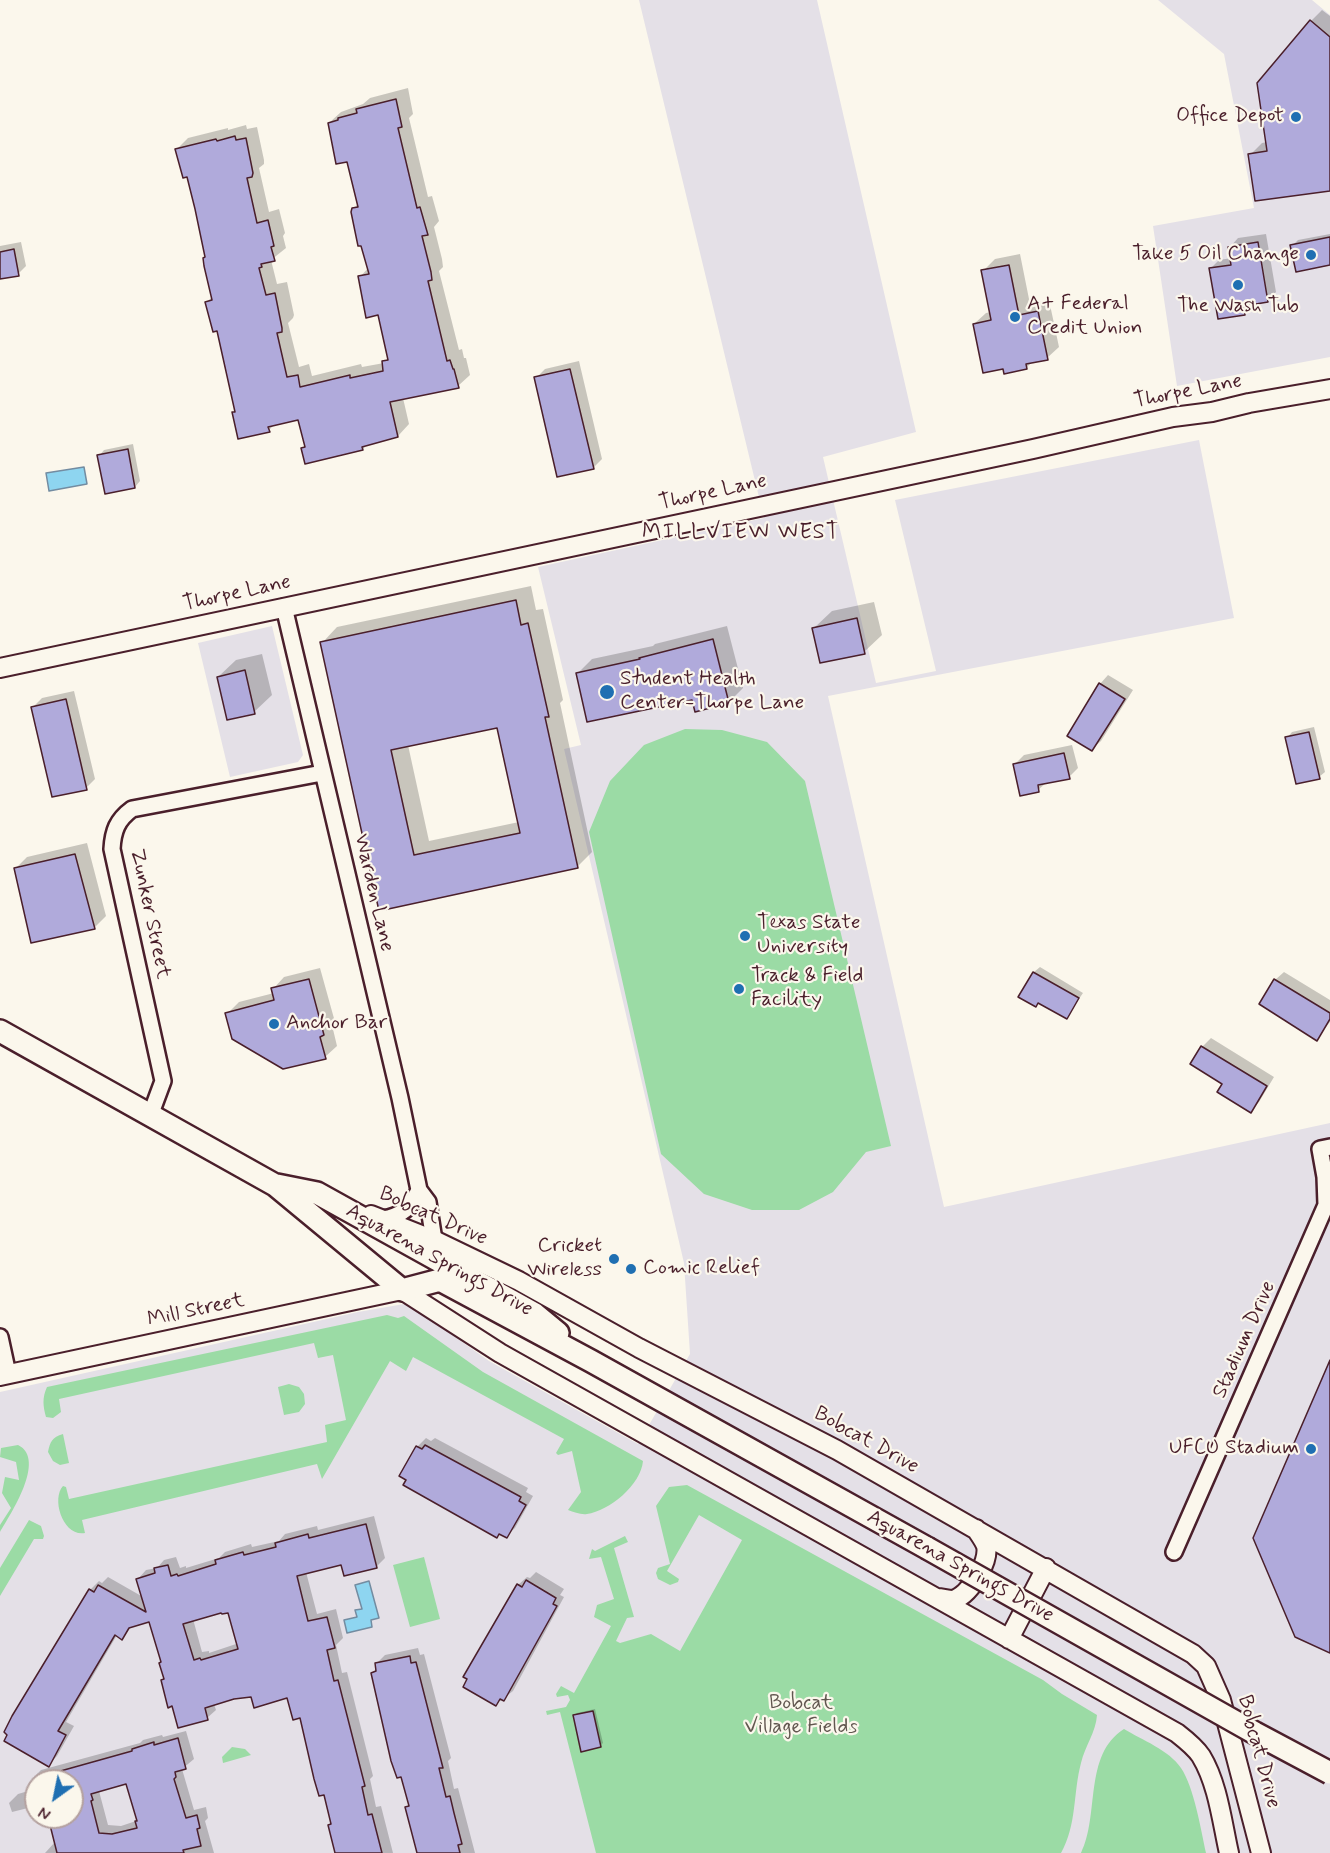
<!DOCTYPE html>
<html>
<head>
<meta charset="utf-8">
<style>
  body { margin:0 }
  #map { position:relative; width:1330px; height:1853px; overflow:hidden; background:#fbf7ec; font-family:Mynerve,sans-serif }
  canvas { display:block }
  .north { position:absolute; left:24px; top:1769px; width:60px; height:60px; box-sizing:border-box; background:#fbf7ec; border:2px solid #b4a19f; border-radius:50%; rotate:213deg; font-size:16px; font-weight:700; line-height:24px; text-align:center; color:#4a1f2b }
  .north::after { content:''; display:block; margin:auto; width:21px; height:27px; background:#1f6fb2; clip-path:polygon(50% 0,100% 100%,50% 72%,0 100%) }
</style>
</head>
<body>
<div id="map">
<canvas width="1330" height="1853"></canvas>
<div class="north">N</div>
</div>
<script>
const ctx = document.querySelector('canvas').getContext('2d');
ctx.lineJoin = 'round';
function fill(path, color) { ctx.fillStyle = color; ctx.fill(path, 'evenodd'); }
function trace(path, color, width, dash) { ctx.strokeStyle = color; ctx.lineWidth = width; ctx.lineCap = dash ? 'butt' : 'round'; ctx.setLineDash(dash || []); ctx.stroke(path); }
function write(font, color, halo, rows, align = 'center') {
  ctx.font = font + ' Mynerve,sans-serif'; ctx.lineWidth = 4.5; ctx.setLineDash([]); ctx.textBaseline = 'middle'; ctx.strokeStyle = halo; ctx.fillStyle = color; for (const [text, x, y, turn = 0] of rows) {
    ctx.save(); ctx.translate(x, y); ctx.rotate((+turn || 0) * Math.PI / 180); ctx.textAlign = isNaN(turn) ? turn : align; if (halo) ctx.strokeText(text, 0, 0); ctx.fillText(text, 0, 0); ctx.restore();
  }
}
fill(new Path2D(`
  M639 0H817L916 432 823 457 876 683 936 671 895 500 1199 440 1234 618 828 696 944 1207 1330 1123V1853H0V1392L358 1312 404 1304 410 1305 489 1361 638 1444 690 1354 684 1263 564 749 581 745 538 567 764 518ZM36 1781H72V1817H36Z
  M1158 0H1312L1330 15V357L1177 386 1153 226 1254 208 1224 54Z
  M272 626 303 755 298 762 230 777 198 643Z`), '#e4e0e7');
fill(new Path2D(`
  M685 729 722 730 767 742 805 781 891 1146 866 1152 833 1192 799 1210H752L704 1194 661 1154 589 832 610 781 644 745Z
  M387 1315 398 1318 404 1316 483 1372 643 1461C641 1485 609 1511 587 1514 581 1515 574 1512 568 1510L581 1492 572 1451 558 1455 556 1453 564 1439 413 1357 406 1371 390 1361 322 1479 317 1464 82 1520 85 1533C63 1537 51 1499 63 1486L66 1487 69 1499 327 1442 325 1425 346 1420 333 1355 318 1358 314 1343 59 1399 61 1412 53 1418 46 1417C43 1406 42 1398 47 1387Z
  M289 1384 299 1387 304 1394 305 1404 299 1412 284 1415 278 1387Z
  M63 1434 69 1463 60 1465 53 1461 48 1452C50 1442 52 1437 63 1434Z
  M18 1445C47 1459 10 1515 0 1532V1525L11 1508 2 1493 5 1477 19 1480 16 1462 0 1457 1 1448Z
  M687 1485 1043 1680 1062 1694 1097 1715C1096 1732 1085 1746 1081 1763 1073 1793 1077 1825 1061 1853H596L560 1712 547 1715 546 1711 566 1707 570 1700 568 1695 557 1697 556 1694 561 1686 574 1693 611 1626 594 1617 597 1605 614 1599 601 1557 589 1559 592 1549 595 1551 625 1536 628 1542 614 1548 634 1617 627 1618 616 1641 620 1643 651 1634 680 1651 742 1540 699 1515 667 1571 679 1579 678 1582 670 1585 658 1579 656 1573 658 1568 670 1564 656 1506 669 1487Z
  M29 1520 41 1526 44 1536 43 1539H34L0 1596V1568Z
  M424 1557 440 1619 410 1627 393 1565Z
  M1124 1729C1142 1740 1169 1750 1181 1768 1194 1787 1201 1830 1206 1853H1081C1100 1815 1083 1755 1124 1729Z
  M232 1747 245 1749 251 1755 223 1763 222 1757Z`), '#9bdba5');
const water = new Path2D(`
  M84 467 87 484 49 491 46 473Z
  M369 1581 379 1618 371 1620 372 1627 347 1633 344 1620 357 1617 355 1610 362 1609 355 1585Z`);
fill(water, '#8ed5f0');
trace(water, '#738ca1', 1.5);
fill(new Path2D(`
  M1322 10 1330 16V189L1250 155 1262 143 1267 142 1311 21Z
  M408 88 413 114 409 118 428 197 432 196 439 221 434 227 442 259 443 267 439 271 459 350 462 349 464 358H466L470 375 458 386 403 398 409 424 398 436 367 444 363 449 302 448 306 445 299 418 275 424 269 430 234 413 237 410 218 329 206 303 213 296 207 256 188 175 177 149 188 138 228 128V130L246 125 247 129 257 127 264 160V164L259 168 269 212 279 209 285 233 283 236 286 248 271 260 277 284 287 282 294 315 293 318 288 323 299 367 309 364 312 376 361 364 362 367 384 363 389 356 379 313 360 277 369 267 353 209 359 203 348 160 329 123 341 112 363 104 370 98Z
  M1266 234 1276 292 1268 300 1253 303 1245 313 1210 269 1219 260 1232 258 1230 247 1238 238Z
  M1330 234V263L1292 246 1298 240Z
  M21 242 26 266 18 274 0 278V246Z
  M1020 254 1030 304 1049 300 1059 347 1047 358 1033 361 1026 368H1004L974 324 986 313 991 312 983 271 995 259Z
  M579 361 602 459 593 468 536 378 545 369Z
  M133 444 140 481 135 487 99 456 104 450Z
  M531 586 536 610 543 609 563 700 560 703 592 852 577 867 380 909 322 643 337 627ZM498 726 519 822 429 841 408 745Z
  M874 602 882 635 864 652 814 628 832 611Z
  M727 626 743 688 729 702 578 673 592 659 653 646 655 644Z
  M262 654 272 695 254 712 218 677 236 660Z
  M1108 675 1133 690 1101 741 1092 749 1100 684Z
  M74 691 95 779 86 788 33 707 42 698Z
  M1314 727 1325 772 1319 777 1287 738 1292 732Z
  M1072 745 1078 768 1069 777 1047 782 1038 790 1015 764 1024 755Z
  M87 843 106 916 94 928 16 868 27 857Z
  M1040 967 1083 993 1066 1018 1039 1002 1036 1005 1020 996 1034 972Z
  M320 968 335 1022 332 1025 337 1046 325 1057 227 1014 239 1002 274 993 273 989 284 977Z
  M1284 972 1330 1000V1022L1316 1039 1275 980Z
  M1211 1038 1274 1077 1259 1102 1250 1111 1224 1084 1192 1064 1202 1047Z
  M426 1438 431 1441 435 1438 528 1488 526 1492 533 1496 515 1528 506 1536 500 1533 497 1536 417 1447Z
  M374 1516 385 1558 376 1567 342 1563 306 1572 317 1614 336 1609 343 1638 336 1645 342 1673 347 1672 373 1776 370 1779 376 1807 381 1806 393 1853H336L332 1823 301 1716 288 1696 252 1695 233 1698 214 1704 216 1710 207 1718 173 1705 162 1681 165 1678 162 1662 151 1620 132 1626 122 1638 117 1635 66 1722 74 1726 57 1756 48 1765 90 1590 99 1581 102 1583 108 1577 143 1597 138 1579 146 1570 157 1568 164 1560 176 1557 180 1568 186 1566V1568L219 1558 225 1552 251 1544 252 1547 279 1541 285 1534 317 1526 318 1530ZM229 1611 239 1643 209 1653V1651L202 1652 193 1619Z
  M536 1572 564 1589 560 1595 564 1597 513 1691 496 1704 518 1585 527 1577 530 1578Z
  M418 1648 420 1655 424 1654 451 1758 448 1761 454 1789 458 1788 475 1853H418L407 1808 410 1805 373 1673 377 1669 376 1664 385 1655Z
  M595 1709 603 1743 600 1746 574 1716 577 1713Z
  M186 1731 194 1759 182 1769 194 1810 206 1807 208 1818 205 1821 214 1853H45L55 1842 48 1817H72V1781H36V1806L12 1812 9 1803 18 1794 35 1789 32 1779 41 1770 140 1743 143 1740 162 1735 163 1737ZM127 1782 139 1820 121 1826 108 1825 99 1791Z`), '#0003');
const building = new Path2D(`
  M1310 20 1330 37V191L1255 201 1248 154 1267 151 1257 83Z
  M396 99 402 127 398 128 417 208 420 207 428 235 422 236 431 272 432 280 428 281 447 361 450 360 453 369H454L459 388 390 402 398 437 362 447 363 450 305 464 301 448 305 447 298 420 268 427 270 432 238 439 232 412H235L217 331 213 332 205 302 212 300 204 266 203 258 205 257 195 209 187 177 183 178 175 149 216 139 217 141 235 136 236 140 246 138 253 173 252 177 247 178 257 223 268 220 274 246 271 247 275 261 261 264 262 267 259 268 266 295 275 293 282 328V332L277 333 287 377 298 375 300 387 350 375V378L383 371 382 361 388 360 378 315 366 318 358 276 369 274 361 246H358L351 212 352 208 358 207 347 162 336 164 328 123 338 120V118L357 113 356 109Z
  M1330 237V265L1296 272 1290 245Z
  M1258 242 1268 302 1244 306 1245 315 1218 319 1209 268 1231 265 1228 247Z
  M14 249 19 276 0 279V252Z
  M1009 265 1019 315 1038 311 1048 360 1026 364 1027 369 1004 374 1003 369 983 373 973 324 991 320 981 270Z
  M570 369 594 469 557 477 534 377Z
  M128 449 135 488 105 494 97 455Z
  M516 600 521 625 528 623 549 717H545L578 868 379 911 320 642ZM497 728 520 833 414 855 391 750Z
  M857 618 865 654 820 663 812 628Z
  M713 639 729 703 695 712 692 700 587 722 576 673 640 659 639 658Z
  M245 670 255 714 227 720 217 677Z
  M1099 683 1125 699 1092 751 1067 736Z
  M66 699 87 790 52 797 31 707Z
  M1309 732 1320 779 1296 784 1285 737Z
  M1064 753 1070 779 1038 785 1039 792 1020 796 1013 764Z
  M75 854 95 929 31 943 14 868Z
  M1033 972 1079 998 1067 1019 1038 1003 1036 1007 1018 997Z
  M309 979 324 1035 320 1037 326 1059 283 1069 232 1039 225 1013 274 1000 271 988Z
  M1274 979 1330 1013V1019L1317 1041 1259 1004Z
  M1201 1046 1267 1086 1251 1113 1217 1092 1222 1084 1190 1064Z
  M1330 1360V1653L1295 1637 1253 1538Z
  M425 1445 521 1497 519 1501 526 1505 507 1538 499 1534 497 1538 403 1485 406 1480 399 1476 416 1446 422 1449Z
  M366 1524 377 1568 344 1576 341 1565 297 1576 308 1621 327 1617 335 1648 327 1650 334 1681 338 1680 365 1786 362 1787 368 1815 372 1814 382 1853H335L328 1825 331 1824 324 1795 319 1796 314 1779 300 1718 293 1720 287 1698 254 1708 251 1697 234 1699 205 1708 208 1720 178 1728 172 1706 168 1708 161 1680 164 1679 159 1663 161 1662 149 1622 129 1628 122 1640 115 1635 58 1731 66 1735 49 1767 4 1741 7 1735 4 1732 12 1716 89 1589 94 1592 98 1585 146 1612 136 1579 155 1573 154 1568 168 1565 171 1576 177 1574 178 1576 216 1564 215 1560 243 1552 244 1555 276 1547 275 1543 308 1534 309 1538ZM221 1613 222 1614 228 1613 238 1649 201 1660 200 1658 194 1660 183 1624Z
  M526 1580 556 1598 553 1604 557 1606 504 1701 500 1699 496 1706 463 1687 467 1679 463 1677 517 1584 522 1587Z
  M410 1656 411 1663 416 1662 443 1768H439L446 1797 450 1796 454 1813 462 1844 458 1845 460 1853H417L405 1807 409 1806 401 1777 397 1778 391 1761 371 1673 376 1671 375 1663Z
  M593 1711 601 1747 581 1752 573 1715Z
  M178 1738 186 1769 175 1772 176 1777 174 1779 186 1818 197 1815 200 1828 197 1829 201 1846 183 1850 184 1853H57L48 1817H72V1781H39V1777L132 1751V1749L154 1742V1745ZM126 1784 137 1821H135L137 1828 112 1834 99 1833 91 1801 93 1800 91 1794Z`);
fill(building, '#b0aadb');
trace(building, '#4a1f2b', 1.5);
const minor = new Path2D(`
  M284 607 400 1098 419 1190 428 1202 434 1240
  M150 1116 163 1081 112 849C113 831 117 820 132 809L322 773
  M383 1219C402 1216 411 1207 419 1190
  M0 1337 8 1374
  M1174 1552 1326 1205 1325 1177 1320 1149 1330 1147`);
const tertiary = new Path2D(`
  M0 668 1033 449 1173 417 1212 412 1249 403 1330 389
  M371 1215 434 1240 519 1281 639 1348 837 1450 1193 1654 1206 1666 1221 1700 1261 1853
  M0 1376 402 1290 500 1353 1177 1733C1186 1740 1195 1747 1201 1756 1218 1784 1222 1822 1229 1853
  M937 1598C942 1598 948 1600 952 1600 969 1597 990 1562 986 1546 984 1540 979 1534 976 1529
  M1009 1639 1046 1568`);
const secondary = new Path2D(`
  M0 1031 275 1185 402 1290 440 1280 591 1361 927 1548
  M277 1185 317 1193 535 1314 558 1333`);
trace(minor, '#4a1f2b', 20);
trace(tertiary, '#4a1f2b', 22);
trace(secondary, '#4a1f2b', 26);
trace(minor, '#fbf7ec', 15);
trace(tertiary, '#fbf7ec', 18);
trace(secondary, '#fbf7ec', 21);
const secondaryBridge = new Path2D(`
  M927 1548 1255 1733 1330 1773`);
trace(secondaryBridge, '#4a1f2b', 26, []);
trace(secondaryBridge, '#fbf7ec', 21);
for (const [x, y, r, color] of [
  [1296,117,6,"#1f6fb2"],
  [1311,255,6,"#1f6fb2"],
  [1238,285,6,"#1f6fb2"],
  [1015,317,6,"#1f6fb2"],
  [607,692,8,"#1f6fb2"],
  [745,936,6,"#1f6fb2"],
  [739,989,6,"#1f6fb2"],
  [274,1024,6,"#1f6fb2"],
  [614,1259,6,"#1f6fb2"],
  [631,1269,6,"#1f6fb2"],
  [1311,1449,6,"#1f6fb2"]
]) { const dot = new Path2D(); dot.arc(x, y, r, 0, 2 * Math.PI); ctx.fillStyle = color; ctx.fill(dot); trace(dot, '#fbf7ec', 2); }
write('21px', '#4a1f2b', '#fbf7ec', [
  ["Office Depot",1284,117,"right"],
  ["Take 5 Oil Change",1299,255,"right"],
  ["A+ Federal",1027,305],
  ["Credit Union",1027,329],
  ["The Wash Tub",1238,307,"center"],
  ["Student Health",620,680],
  ["Center-Thorpe Lane",620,704],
  ["Texas State",757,924],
  ["University",757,948],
  ["Track & Field",751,977],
  ["Facility",751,1001],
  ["Anchor Bar",286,1024],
  ["Cricket",602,1247,"right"],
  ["Wireless",602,1271,"right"],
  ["Comic Relief",643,1269],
  ["UFCU Stadium",1299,1449,"right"]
], 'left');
write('21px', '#4a1f2b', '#fbf7ec', [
  ["Thorpe Lane",1188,392,-11],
  ["Thorpe Lane",713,493,-12],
  ["Thorpe Lane",237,594,-12],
  ["Warden Lane",373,893,77],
  ["Zunker Street",149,914,78],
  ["Bobcat Drive",433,1217,24],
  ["Aquarena Springs Drive",439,1261,29],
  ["Mill Street",196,1311,-12],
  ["Stadium Drive",1245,1340,-66],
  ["Bobcat Drive",866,1441,29],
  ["Aquarena Springs Drive",960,1567,29],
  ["Bobcat Drive",1258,1752,75]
]);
write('21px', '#625750', '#fbf7ec', [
  ["Bobcat",801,1704],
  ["Village Fields",801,1728]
]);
ctx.letterSpacing = '1.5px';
write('22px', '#4a1f2b', '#fbf7ec', [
  ["MILLVIEW WEST",741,533]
]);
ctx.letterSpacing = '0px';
</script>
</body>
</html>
